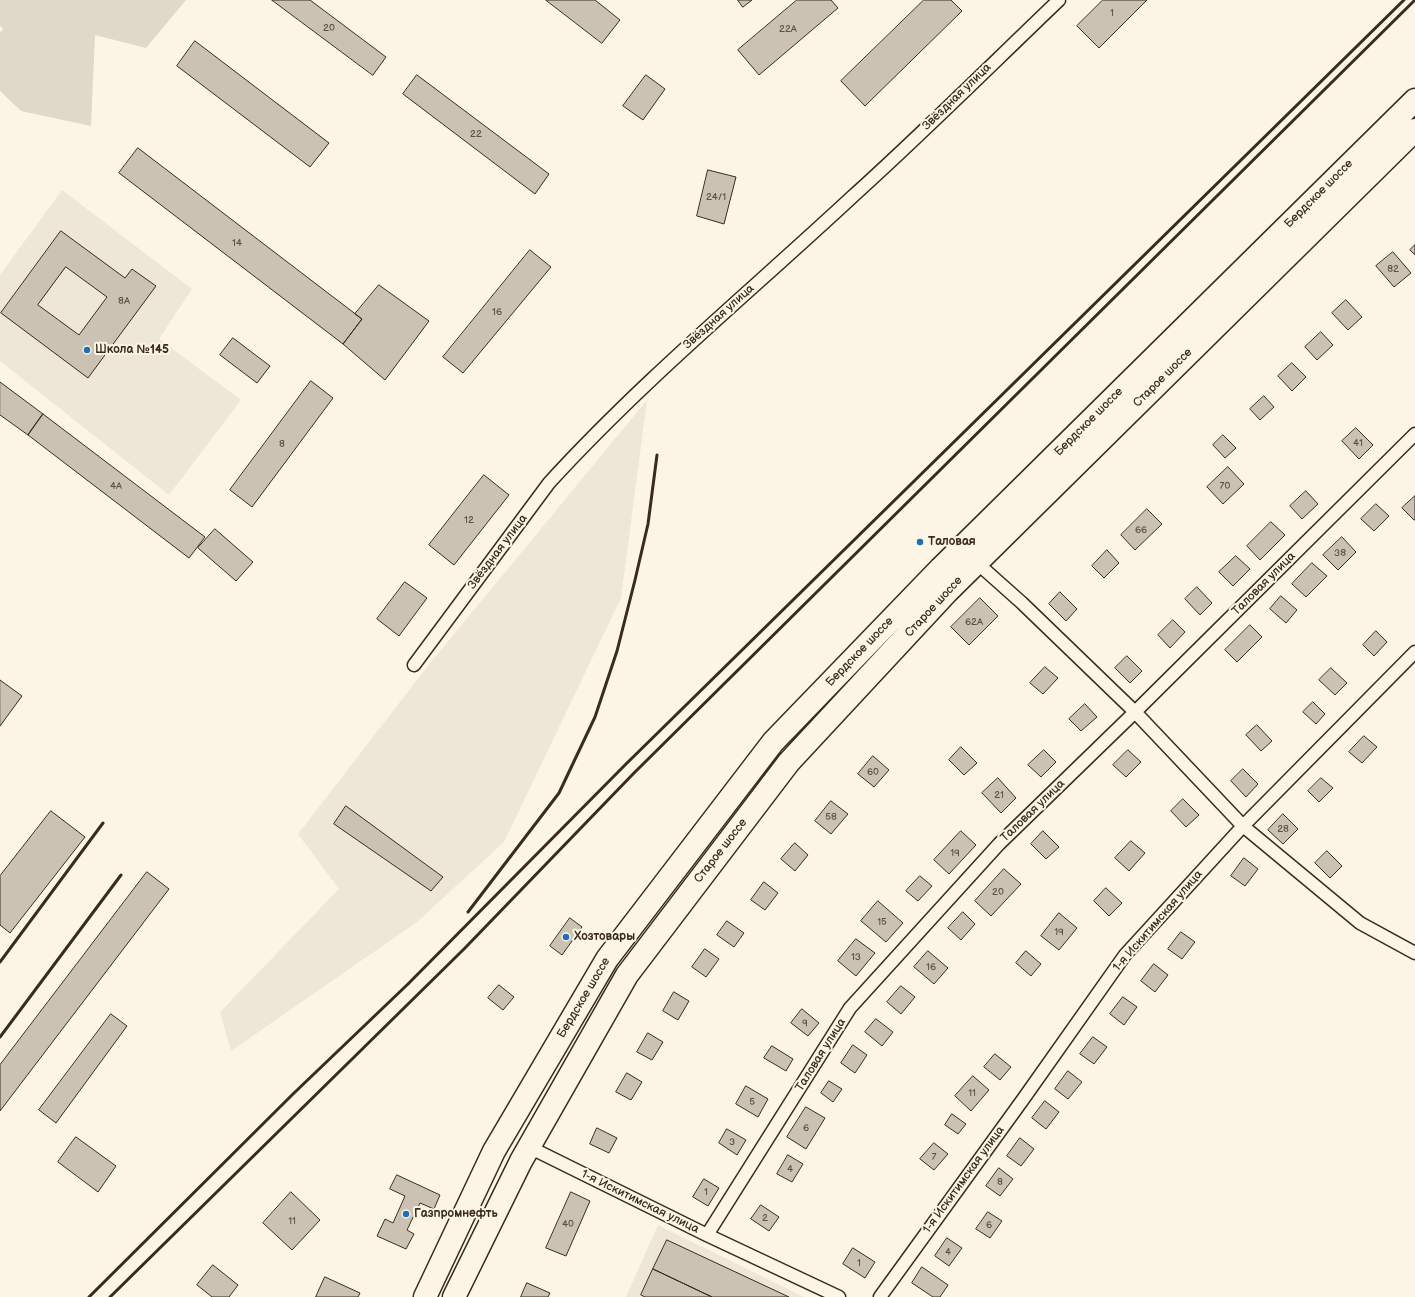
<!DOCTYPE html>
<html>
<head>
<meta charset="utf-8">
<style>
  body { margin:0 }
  canvas { display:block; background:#fcf5e5 }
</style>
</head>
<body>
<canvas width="1415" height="1297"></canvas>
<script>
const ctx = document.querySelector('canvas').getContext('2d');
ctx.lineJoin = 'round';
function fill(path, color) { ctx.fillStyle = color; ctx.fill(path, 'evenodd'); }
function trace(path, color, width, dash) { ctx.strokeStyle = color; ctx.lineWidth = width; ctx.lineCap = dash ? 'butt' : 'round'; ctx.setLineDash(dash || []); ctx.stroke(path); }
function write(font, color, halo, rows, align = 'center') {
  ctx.font = font + ' "Balsamiq Sans",sans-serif'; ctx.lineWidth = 4; ctx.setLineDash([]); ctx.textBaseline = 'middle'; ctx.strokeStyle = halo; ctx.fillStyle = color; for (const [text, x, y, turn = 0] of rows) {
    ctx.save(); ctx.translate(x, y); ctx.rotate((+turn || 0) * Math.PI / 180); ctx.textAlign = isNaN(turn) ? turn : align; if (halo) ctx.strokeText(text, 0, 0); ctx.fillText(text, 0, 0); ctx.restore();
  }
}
fill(new Path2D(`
  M62 190 192 289 159 339 241 400 169 495 0 361V275Z
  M647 400 621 598 504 842 417 922 231 1051 220 1012 339 889 298 834 427 667Z
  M658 1225 804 1297H626Z`), '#eee6d6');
fill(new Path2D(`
  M0 0H186L146 48 95 35 91 126 21 111 0 91V32L3 30 0 25Z`), '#e0d8c8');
const building = new Path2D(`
  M272 0H310L386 57 373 75Z
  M546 0H595L620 20 602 43Z
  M738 0H752L743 7Z
  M797 0H831L838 8 759 75 738 50Z
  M924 0H951L962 11 865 106 841 81Z
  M1103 0H1147L1099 48 1077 26Z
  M195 41 329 143 310 167 177 66Z
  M417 75 549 174 535 194 403 94Z
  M646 75 665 89 643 120 623 106Z
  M138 148 362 319 343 344 119 173Z
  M708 170 736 177 724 224 697 216Z
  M61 231 125 278 132 269 156 286 88 378 1 313ZM66 267 107 297 79 335 38 305Z
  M1415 245V255L1410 250Z
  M530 250 551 267 463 373 443 357Z
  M1393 252 1411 273 1394 287 1376 266Z
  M379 285 429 321 385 380 343 344 362 319 355 314Z
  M1346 300 1362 317 1348 330 1332 313Z
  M1321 332 1333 345 1317 360 1305 347Z
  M233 338 270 366 257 383 220 355Z
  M1292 363 1306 377 1292 391 1278 376Z
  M311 381 333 398 252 507 230 490Z
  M0 382 43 414 28 435 0 415Z
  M1264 396 1274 407 1260 420 1250 409Z
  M43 414 205 537 189 558 28 435Z
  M1356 428 1373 445 1359 459 1342 441Z
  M1223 435 1236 448 1225 458 1213 445Z
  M1228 467 1244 484 1223 504 1207 487Z
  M484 475 509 495 454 565 429 545Z
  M1306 491 1318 504 1302 519 1290 506Z
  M1415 496V520H1414L1402 508Z
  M1376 504 1389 516 1374 531 1361 519Z
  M1147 509 1162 524 1135 550 1121 535Z
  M1271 522 1285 535 1260 560 1247 546Z
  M215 529 253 562 236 581 198 548Z
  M1342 537 1356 552 1338 570 1323 555Z
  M1107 550 1119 563 1104 578 1092 566Z
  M1236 556 1250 569 1233 586 1219 572Z
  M1312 563 1327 576 1306 597 1292 584Z
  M405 582 427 598 399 636 377 619Z
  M1197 587 1212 603 1200 615 1185 599Z
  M1060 592 1077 609 1066 621 1049 604Z
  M1281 596 1297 610 1286 623 1270 609Z
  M980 598 998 616 969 645 951 627Z
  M1173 620 1185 632 1170 648 1158 635Z
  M1250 625 1262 637 1237 662 1225 650Z
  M1376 631 1387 642 1374 656 1363 645Z
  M1127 656 1142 671 1130 683 1115 668Z
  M1045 667 1058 678 1043 694 1030 683Z
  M1331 668 1347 683 1335 695 1319 680Z
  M0 680 22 696 0 726Z
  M1313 702 1325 714 1316 724 1303 712Z
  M1085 704 1097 717 1081 731 1069 719Z
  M1257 725 1272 741 1261 751 1246 735Z
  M1364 736 1377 747 1362 763 1349 752Z
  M961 747 977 763 964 775 949 760Z
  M1044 750 1056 762 1041 777 1028 765Z
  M1128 750 1141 762 1126 777 1113 765Z
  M873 756 889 770 874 787 858 774Z
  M1243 769 1258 784 1246 797 1231 781Z
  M998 778 1016 798 1001 813 982 793Z
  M1321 778 1333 788 1319 802 1308 791Z
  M1183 799 1199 815 1186 827 1171 811Z
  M831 801 848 814 831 834 815 821Z
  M346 806 443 877 431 891 334 824Z
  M51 811 85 837 10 933 0 925V876Z
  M1283 814 1298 829 1283 844 1268 830Z
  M961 831 976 845 949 874 934 860Z
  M1043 831 1059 847 1046 859 1031 844Z
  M1131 841 1145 853 1129 871 1115 858Z
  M795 843 808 855 795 871 781 859Z
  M1327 851 1342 866 1330 878 1315 863Z
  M1244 858 1258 869 1245 886 1231 876Z
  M1004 869 1021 884 991 916 975 901Z
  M147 872 169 889 0 1111V1065Z
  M920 876 932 886 918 901 906 891Z
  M764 882 778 893 765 910 751 900Z
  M1106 888 1122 903 1109 916 1094 901Z
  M878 901 903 923 886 942 861 921Z
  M963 912 975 924 961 940 948 928Z
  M1059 913 1077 928 1059 950 1041 936Z
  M570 918 582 927 562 955 550 946Z
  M727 921 744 933 734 947 717 935Z
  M1181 932 1195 942 1182 959 1168 949Z
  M856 939 875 953 856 976 838 961Z
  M705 949 719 959 706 977 692 967Z
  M928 951 948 968 934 984 914 967Z
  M1026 951 1041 964 1031 976 1016 963Z
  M1154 964 1168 975 1155 992 1141 981Z
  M499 985 514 997 503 1010 488 998Z
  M901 986 915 997 901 1014 887 1002Z
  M674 992 689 1001 678 1020 663 1011Z
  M1123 997 1137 1007 1124 1025 1110 1014Z
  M802 1009 819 1023 808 1036 791 1023Z
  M111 1014 127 1026 56 1123 39 1110Z
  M876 1019 893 1032 882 1046 865 1032Z
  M648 1033 663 1042 652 1060 637 1052Z
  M1093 1037 1107 1047 1094 1064 1080 1054Z
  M853 1045 867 1055 855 1073 841 1063Z
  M772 1046 793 1059 786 1071 764 1058Z
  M995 1054 1011 1067 1000 1080 984 1067Z
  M1068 1071 1082 1082 1068 1099 1055 1089Z
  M627 1073 642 1082 631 1100 616 1092Z
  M973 1076 989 1090 971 1111 955 1096Z
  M829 1081 842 1089 833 1102 821 1093Z
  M746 1086 768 1099 758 1117 736 1104Z
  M1045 1101 1059 1112 1046 1129 1032 1118Z
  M806 1107 825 1118 806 1149 787 1137Z
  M952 1114 966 1124 958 1134 945 1125Z
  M597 1128 617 1138 609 1153 590 1144Z
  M727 1129 746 1140 737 1155 719 1143Z
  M76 1137 116 1166 98 1192 58 1162Z
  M1020 1138 1034 1149 1021 1166 1007 1156Z
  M934 1143 948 1154 934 1170 920 1159Z
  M788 1155 803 1164 792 1182 777 1174Z
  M999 1168 1013 1179 1000 1196 986 1186Z
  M397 1175 440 1195 434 1209 420 1203 407 1230 414 1234 406 1249 377 1236 385 1219 393 1223 405 1196 390 1189Z
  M704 1179 719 1188 708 1206 693 1197Z
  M291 1192 320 1220 292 1250 263 1223Z
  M571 1192 590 1201 566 1256 546 1248Z
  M761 1205 779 1217 769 1231 751 1219Z
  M988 1212 1002 1221 990 1238 976 1229Z
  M947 1238 962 1248 949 1266 935 1256Z
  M667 1240 789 1297H712L653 1269Z
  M853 1248 875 1262 865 1278 843 1264Z
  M213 1265 238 1285 229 1297H212L197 1285Z
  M922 1267 948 1285 940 1297H933L912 1283Z
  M653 1269 712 1297H645L641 1295Z
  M325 1277 360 1293 358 1297H316Z
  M527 1283 550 1293 548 1297H521Z`);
fill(building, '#ccc2b3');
trace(building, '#3b2a1e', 1);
const street = new Path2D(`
  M976 562 1022 603 1135 712 1243 826 1360 923 1415 953
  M414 665 549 483C643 380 750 292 852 197 923 133 990 66 1059 0
  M529 1147 707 1235 839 1297
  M707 1235 850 1008 999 844 1135 712 1415 434
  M880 1297 1024 1098 1125 955 1243 826 1415 652`);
const highway = new Path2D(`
  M425 1297 494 1151 607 959 773 742 941 568 1415 100
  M454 1297 521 1161 627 975 789 762 947 592 1415 130`);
trace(street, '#3b2a1e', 15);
trace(highway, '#3b2a1e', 25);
trace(street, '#fcf5e5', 12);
trace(highway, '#fcf5e5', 22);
trace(new Path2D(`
  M468 912 559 793 595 717 617 651 635 580 648 524 657 455
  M0 962 103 823
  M0 1037 121 875
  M89 1297 293 1094 408 984 626 764 1404 0
  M110 1297 464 949 634 773 1415 0`), '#3b2a1e', 3);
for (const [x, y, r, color] of [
  [87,350,4,"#1f6fb2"],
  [920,542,4,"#1f6fb2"],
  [566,937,4,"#1f6fb2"],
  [406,1214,4,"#1f6fb2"]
]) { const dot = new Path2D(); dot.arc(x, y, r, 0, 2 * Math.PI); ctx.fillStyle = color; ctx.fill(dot); trace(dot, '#fcf5e5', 1.5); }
write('10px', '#5f5043', null, [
  ["1",1112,13],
  ["20",329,28],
  ["22А",788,29],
  ["22",476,134],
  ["24/1",716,197],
  ["14",237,243],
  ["82",1393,269],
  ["8А",124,301],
  ["16",497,312],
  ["41",1358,443],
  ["8",282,444],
  ["4А",116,486],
  ["70",1225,486],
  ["12",469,520],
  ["66",1141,530],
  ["38",1340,553],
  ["62А",974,622],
  ["60",873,772],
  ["21",999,795],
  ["58",831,817],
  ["28",1283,829],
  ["19",955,853],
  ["20",998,892],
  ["15",882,922],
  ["19",1059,932],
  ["13",856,957],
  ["16",931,967],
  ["9",805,1023],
  ["11",972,1093],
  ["5",752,1102],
  ["6",806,1128],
  ["3",732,1142],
  ["7",934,1157],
  ["4",790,1169],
  ["8",1000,1182],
  ["1",706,1192],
  ["2",765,1218],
  ["11",292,1221],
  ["40",568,1224],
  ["6",989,1225],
  ["4",948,1252],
  ["1",859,1263]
]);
write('12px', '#3b2a1e', '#fcf5e5', [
  ["Звёздная улица",957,97,-44],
  ["Бердское шоссе",1319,194,-45],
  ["Звёздная улица",719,317,-42],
  ["Старое шоссе",1163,378,-45],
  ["Бердское шоссе",1089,422,-45],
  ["Звёздная улица",498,552,-53],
  ["Таловая улица",1264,584,-45],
  ["Старое шоссе",934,607,-47],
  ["Бердское шоссе",860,652,-46],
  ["Таловая улица",1033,811,-44],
  ["Старое шоссе",721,851,-52],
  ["1-я Искитимская улица",1158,921,-49],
  ["Бердское шоссе",584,998,-59],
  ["Таловая улица",821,1055,-58],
  ["1-я Искитимская улица",964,1180,-54],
  ["1-я Искитимская улица",640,1202,26]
]);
write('bold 12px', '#3b2a1e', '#fcf5e5', [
  ["Школа №145",95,350],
  ["Таловая",928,542],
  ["Хозтовары",574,937],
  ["Газпромнефть",414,1214]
], 'left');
</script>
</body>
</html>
